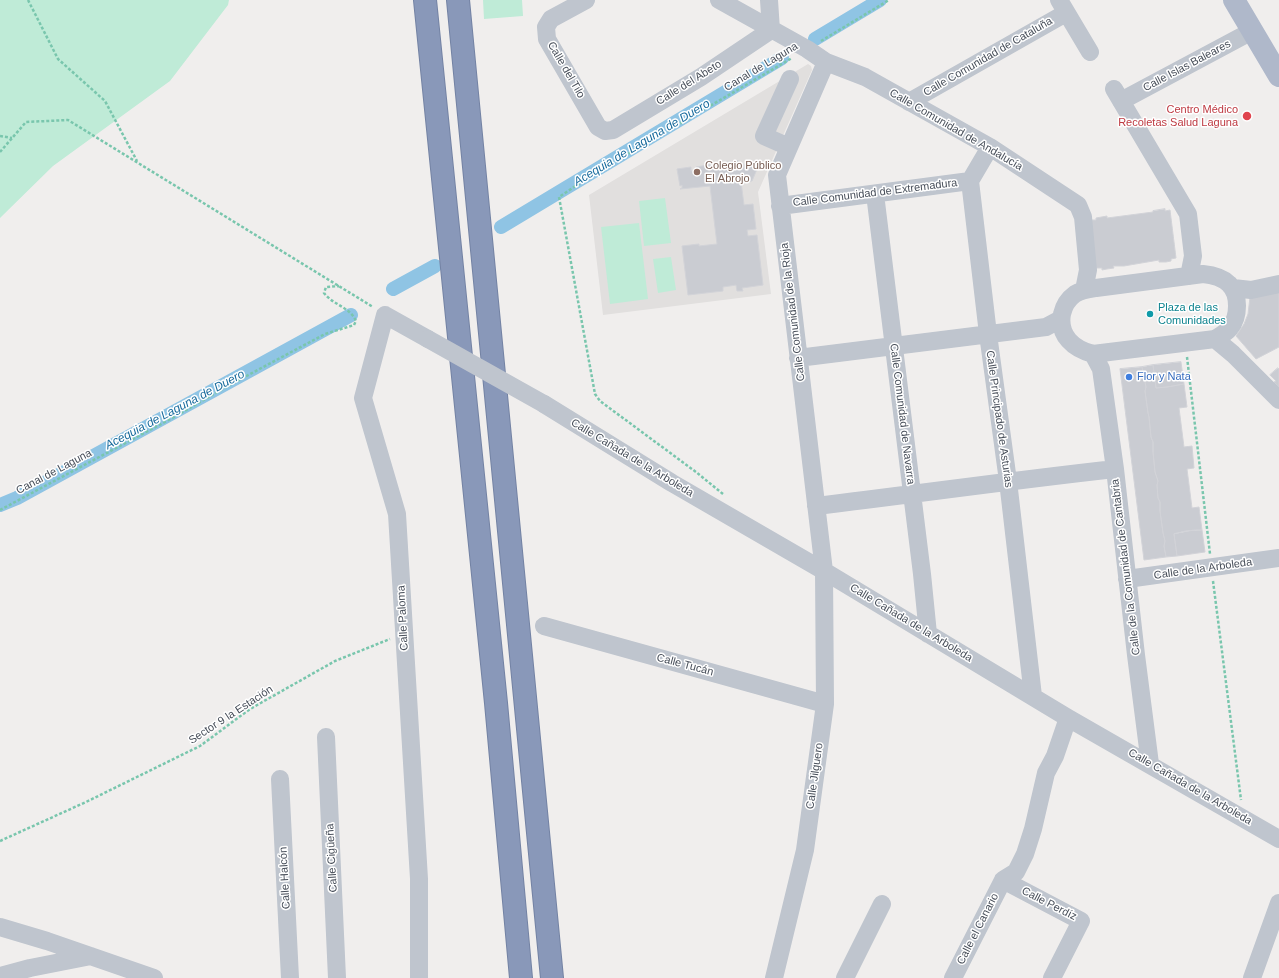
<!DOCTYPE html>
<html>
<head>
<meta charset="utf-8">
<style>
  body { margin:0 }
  canvas { display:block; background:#f0eeed }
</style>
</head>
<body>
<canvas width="1279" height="978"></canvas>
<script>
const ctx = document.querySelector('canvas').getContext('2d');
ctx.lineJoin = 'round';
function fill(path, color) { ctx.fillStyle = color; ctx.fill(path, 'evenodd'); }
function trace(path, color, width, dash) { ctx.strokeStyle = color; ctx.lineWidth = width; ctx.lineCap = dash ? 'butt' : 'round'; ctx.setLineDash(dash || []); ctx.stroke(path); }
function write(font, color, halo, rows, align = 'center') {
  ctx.font = font + ' Helvetica,sans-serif'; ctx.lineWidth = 3; ctx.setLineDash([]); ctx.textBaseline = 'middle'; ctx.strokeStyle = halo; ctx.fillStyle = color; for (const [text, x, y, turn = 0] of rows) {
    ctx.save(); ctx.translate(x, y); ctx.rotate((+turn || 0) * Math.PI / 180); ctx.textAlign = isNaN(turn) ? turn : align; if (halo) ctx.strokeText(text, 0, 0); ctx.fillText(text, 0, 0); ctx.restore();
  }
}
fill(new Path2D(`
  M808 64 811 66 812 70 758 192 771 294 603 315 589 195Z`), '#e1dfde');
fill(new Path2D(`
  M0 0H229L228 5 170 81 53 166 0 218Z
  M483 0H522L523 16 484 19Z
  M665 198 671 243 644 246 639 201Z
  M639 223 648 299 610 304 601 227Z
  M671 257 676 290 658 293 653 259Z`), '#bfebd7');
trace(new Path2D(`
  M815 39 880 0
  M501 227 782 58
  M393 289 435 266
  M0 505 17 498 351 315`), '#8fc4e4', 14);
const building = new Path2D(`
  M738 161 739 165 760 162 752 181 741 182 744 205 753 204 756 229 747 230 748 236 757 235 763 285 742 288 743 291H737L736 285 723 287V291L688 295 682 246 699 244V246L717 244 710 186 680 189 682 188V185L680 186 677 169 691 167V171L696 170V167L720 163 721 167H726L725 163Z
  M1165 209V211L1170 210 1176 258 1171 259V261L1166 262H1159V260L1124 266H1113L1114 268 1107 269 1102 270V268H1096L1090 220H1096V218L1107 216V218L1153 212V211Z
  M1279 290V347L1256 359 1236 336 1244 324 1248 314 1250 297Z
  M1181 362 1184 384 1167 387 1156 388 1153 365Z
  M1153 365 1156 388 1167 387 1184 384 1187 407 1179 408 1184 447 1192 446 1194 468 1187 469 1192 508 1199 507 1202 530 1185 531 1174 534 1177 556 1166 557 1164 546 1165 541 1163 533 1160 511V502L1158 498 1157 485 1158 481 1155 472 1153 452V442L1151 437 1149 417 1148 413 1145 391 1146 387 1142 367Z
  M1142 367 1146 387 1145 391 1148 413 1149 417 1151 437 1153 442V452L1155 472 1158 481 1157 485 1158 498 1160 502V511L1163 533 1165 541 1164 546 1166 557 1144 560 1120 369Z
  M1278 368 1279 369V388L1274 382 1276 381 1270 375Z
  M1194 530H1202L1205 552 1177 556 1174 534Z`);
fill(building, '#caccd2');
trace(building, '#d2d3d8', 1);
const highway = new Path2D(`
  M425 0C449 234 473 468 496 703 505 794 512 886 521 978
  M458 0 552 978`);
trace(highway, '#7483a4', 24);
trace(new Path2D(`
  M28 0 58 59 105 101 137 161
  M821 41 889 0
  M0 136 12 138
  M0 152 26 122 68 120 373 307
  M1187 357 1210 554
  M723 494 696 472 600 401 595 394 559 197 592 175 792 58
  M0 510 176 416 224 388 325 334 354 325 356 321C350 307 333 305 324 293L326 287 339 286
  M1213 581 1241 800
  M0 841 86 802 200 746 250 709 335 661 390 639`), '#79c6ad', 2.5, [3, 2]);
trace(new Path2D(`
  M586 0 551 19 546 27 547 39 598 127 605 131 613 130 701 77 771 30
  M719 0 807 49 826 62 865 77 990 147 1078 205 1083 217 1088 270 1084 290
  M769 0 771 30
  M1059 0 1090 52
  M1114 89 1188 214 1193 256 1189 276
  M1121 101 1252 31
  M909 102 1066 13
  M789 147 764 136 790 79
  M990 147 970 181 988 334 1008 481 1033 696
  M875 194 922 574 928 634
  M780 206 970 181
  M1203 274C1213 275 1222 277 1229 284 1240 294 1239 317 1230 328 1226 333 1220 336 1215 339L1093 354C1074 349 1058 336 1062 314 1064 305 1068 299 1075 294 1081 290 1089 289 1096 288Z
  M1233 288 1251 290 1279 284
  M1215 339 1233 354 1279 400
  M1093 354 1101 369 1115 469 1136 655 1150 764
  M798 358 1046 327 1061 319
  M544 404 672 483 824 571 1068 718 1279 839
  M816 506C916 494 1015 480 1115 469
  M1127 579 1279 558
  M544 626 825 704
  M326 737 337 978
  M280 779 290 978
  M1003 880 1016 872 1025 854 1033 829 1046 773 1055 756 1068 718
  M1003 880 1081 921 1052 978
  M0 927 47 941 154 978
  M0 976 30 968 91 956
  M419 978V879L397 514 363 398 385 315 428 339
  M774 978 805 850 825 704 824 571 777 175 826 62
  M845 978 882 904
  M953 978 1003 880
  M1252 978 1279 903`), '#bfc5ce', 18);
trace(new Path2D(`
  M1234 0 1279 76`), '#afb8ca', 22);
trace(highway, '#8998b9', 22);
trace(new Path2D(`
  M428 339 544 404`), '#bfc5ce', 18);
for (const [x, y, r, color] of [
  [1247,116,5,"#e0444e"],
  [697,172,4,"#8d6e63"],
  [1150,314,4,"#0f9aa8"],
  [1129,377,4,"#3f7fe0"]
]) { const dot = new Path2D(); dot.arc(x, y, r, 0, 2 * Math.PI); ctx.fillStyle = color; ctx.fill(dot); trace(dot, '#fff', 1.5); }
write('11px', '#474e59', '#fff', [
  ["Calle Comunidad de Cataluña",988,57,-30],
  ["Calle Islas Baleares",1187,66,-28],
  ["Canal de Laguna",761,67,-31],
  ["Calle del Tilo",566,70,60],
  ["Calle del Abeto",689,83,-32],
  ["Calle Comunidad de Andalucía",956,130,30],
  ["Calle Comunidad de Extremadura",875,193,-7],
  ["Calle Comunidad de la Rioja",793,312,-97],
  ["Calle Comunidad de Navarra",902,414,83],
  ["Calle Principado de Asturias",999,419,82],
  ["Calle Cañada de la Arboleda",632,458,31],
  ["Canal de Laguna",54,472,-28],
  ["Calle de la Comunidad de Cantabria",1126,567,-97],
  ["Calle de la Arboleda",1203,569,-8],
  ["Calle Paloma",403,618,-93],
  ["Calle Cañada de la Arboleda",911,623,31],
  ["Calle Tucán",685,665,15],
  ["Sector 9 la Estación",231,715,-33],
  ["Calle Jilguero",815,776,-82],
  ["Calle Cañada de la Arboleda",1190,787,30],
  ["Calle Cigüeña",332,858,-93],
  ["Calle Halcón",285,878,-93],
  ["Calle Perdíz",1049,904,27],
  ["Calle el Canario",978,929,-63]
]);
write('11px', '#be3a42', '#fff', [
  ["Centro Médico",1238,110],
  ["Recoletas Salud Laguna",1238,123]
], 'right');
write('11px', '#785e54', '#fff', [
  ["Colegio Público",705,166],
  ["El Abrojo",705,179]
], 'left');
write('11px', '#0d838f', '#fff', [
  ["Plaza de las",1158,308],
  ["Comunidades",1158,321]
], 'left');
write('11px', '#366cbe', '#fff', [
  ["Flor y Nata",1137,377]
], 'left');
write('italic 12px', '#176a9c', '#fff', [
  ["Acequia de Laguna de Duero",642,143,-31],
  ["Acequia de Laguna de Duero",175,410,-28]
]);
</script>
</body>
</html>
